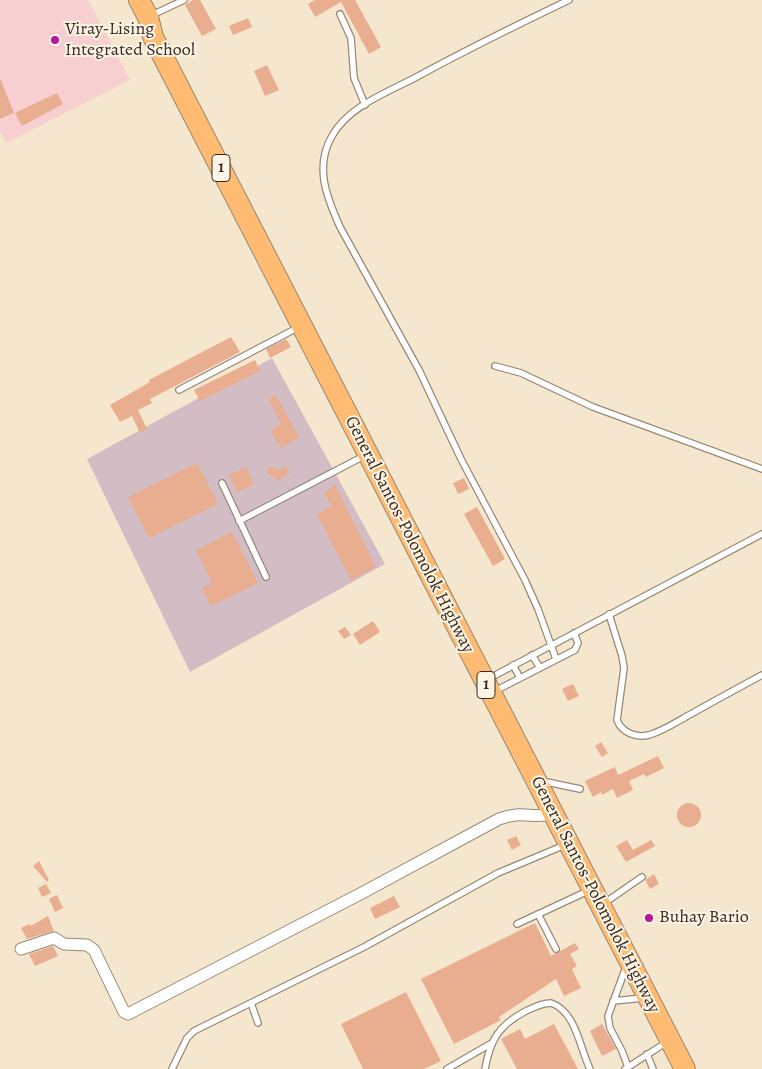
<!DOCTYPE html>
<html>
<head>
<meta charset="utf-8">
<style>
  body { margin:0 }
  canvas { display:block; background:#f5e7cd }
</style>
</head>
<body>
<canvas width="762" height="1069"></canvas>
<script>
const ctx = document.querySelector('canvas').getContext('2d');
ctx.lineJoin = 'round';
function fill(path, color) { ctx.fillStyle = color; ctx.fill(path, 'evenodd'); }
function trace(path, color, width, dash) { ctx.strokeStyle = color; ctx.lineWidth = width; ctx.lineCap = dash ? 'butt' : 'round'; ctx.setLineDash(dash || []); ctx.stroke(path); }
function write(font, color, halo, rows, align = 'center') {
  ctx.font = font + ' Alegreya,serif'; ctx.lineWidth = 4; ctx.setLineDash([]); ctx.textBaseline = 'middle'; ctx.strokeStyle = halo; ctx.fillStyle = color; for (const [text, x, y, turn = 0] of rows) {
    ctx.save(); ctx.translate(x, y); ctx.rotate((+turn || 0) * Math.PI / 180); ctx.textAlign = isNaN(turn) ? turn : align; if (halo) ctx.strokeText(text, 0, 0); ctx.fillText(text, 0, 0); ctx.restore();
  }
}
fill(new Path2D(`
  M0 0H88L130 80 6 143 0 131Z`), '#f7cfd0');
fill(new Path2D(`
  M272 358 385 564 190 672 87 459Z`), '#d2bdc5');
fill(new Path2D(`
  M193 0H200L216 29 202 36 185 5Z
  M315 0H355L381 47 369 54 341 2 315 17 308 4Z
  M248 18 252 27 233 35 229 26Z
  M267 65 279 90 265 96 254 71Z
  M0 78 14 113 0 119Z
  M57 93 63 104 22 126 15 113Z
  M231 337 240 352 150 399 152 403 138 410 147 429 140 433 132 416 120 422 110 405 150 382 149 380Z
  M286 339 291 347 270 358 266 349Z
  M255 360 260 371 200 401 194 390Z
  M276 395 299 438 277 450 282 442 278 444 270 430 281 424 269 399Z
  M197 463 218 504 149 538 128 497Z
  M269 466 278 470 285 466 290 473 277 481 274 477 266 472Z
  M246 467 254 484 237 492 229 475Z
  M464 478 469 489 458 494 453 483Z
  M335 485 376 567 351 580 317 514 332 506 324 493Z
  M477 507 505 559 493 566 464 514Z
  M232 532 258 583 211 606 202 588 212 583 196 550Z
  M373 621 380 632 360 645 353 634Z
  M345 627 351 635 344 639 338 631Z
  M573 684 579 696 568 701 562 689Z
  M601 742 608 753 602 757 595 746Z
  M658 756 664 768 646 777 644 774 629 781 633 790 617 798 613 789 602 795 601 792 593 797 585 781 615 767 618 775Z
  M677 815a12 12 0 1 1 24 0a12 12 0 1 1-24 0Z
  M516 836 521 845 512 850 507 840Z
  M627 840 633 850 651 840 655 846 626 862 616 846Z
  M39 861 49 880 47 882 33 866Z
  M654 874 659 884 650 889 645 880Z
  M46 884 51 893 42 897 38 888Z
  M57 895 63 908 55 912 49 899Z
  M394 896 400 907 375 919 370 908Z
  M48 916 54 931 27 939 21 928 30 924 31 926Z
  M535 923 551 956 575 943 579 949 570 954 577 966 572 969 581 988 564 996 556 979 499 1017 501 1020 454 1044 421 979Z
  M53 946 58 956 35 966 29 954Z
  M406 992 441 1061 424 1069H363L341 1024Z
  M554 1024 578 1069H517L501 1039 520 1029 525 1039Z
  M602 1024 616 1049 602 1056 590 1031Z`), '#e9ad90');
const lane = new Path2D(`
  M340 14 351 38 354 78 365 105
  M150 16 184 0
  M495 366 521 373 593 407 762 469
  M179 390 299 327
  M222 483 266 577
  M239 521 364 456
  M609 614 622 656 624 668 617 720C622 733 636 738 649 735 663 731 678 721 691 714 714 701 738 688 762 675
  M532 655 540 668
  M556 659 538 609 525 580 461 459 419 370 340 227C327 198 314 167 332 136 350 104 392 91 422 74 470 48 519 24 569 0
  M513 665 520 678
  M488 679 762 534
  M493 692 575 650 578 643 574 633
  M542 781 580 789
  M603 904 642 877
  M538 914 556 949
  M517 924 590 890
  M626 967 608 1016 610 1028 622 1051 628 1067
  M613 1001 643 998
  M251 1003 258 1023
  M647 1054 653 1069
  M172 1069 187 1038 194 1031 364 947 498 873 565 845
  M447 1069 492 1043
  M485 1069C490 1041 498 1026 524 1012 532 1008 541 1003 551 1003 576 1011 580 1049 590 1069
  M625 1069 667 1042`);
const street = new Path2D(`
  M21 949 54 938 64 944 87 945 94 950 124 1012 128 1014 362 893 499 819C522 810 532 819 553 814`);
const highway = new Path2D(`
  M139 0 148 17 153 37 685 1069`);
trace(lane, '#988876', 8);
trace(street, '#988876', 13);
trace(highway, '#988876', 22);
trace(lane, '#fff', 5.5);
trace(street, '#fff', 11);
trace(highway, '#ffbb71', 20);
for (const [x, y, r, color] of [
  [55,40,5,"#b5179e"],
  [649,918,5,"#b5179e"]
]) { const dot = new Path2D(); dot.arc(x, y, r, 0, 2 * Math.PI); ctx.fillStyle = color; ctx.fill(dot); trace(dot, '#fcf5e5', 2); }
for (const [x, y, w] of [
  [221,168,18],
  [486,685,18]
]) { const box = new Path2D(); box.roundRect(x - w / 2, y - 13.5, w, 27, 4); ctx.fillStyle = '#fcf5e5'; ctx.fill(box); trace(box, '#3b2a1e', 1); }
write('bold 16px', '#3b2a1e', null, [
  ["1",221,168],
  ["1",486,685]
]);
write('18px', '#3b2a1e', '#fcf5e5', [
  ["Viray-Lising",65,30],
  ["Integrated School",65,51],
  ["Buhay Bario",659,918]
], 'left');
write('18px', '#3b2a1e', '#fcf5e5', [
  ["General Santos-Polomolok Highway",409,535,63],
  ["General Santos-Polomolok Highway",595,895,63]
]);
</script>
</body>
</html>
